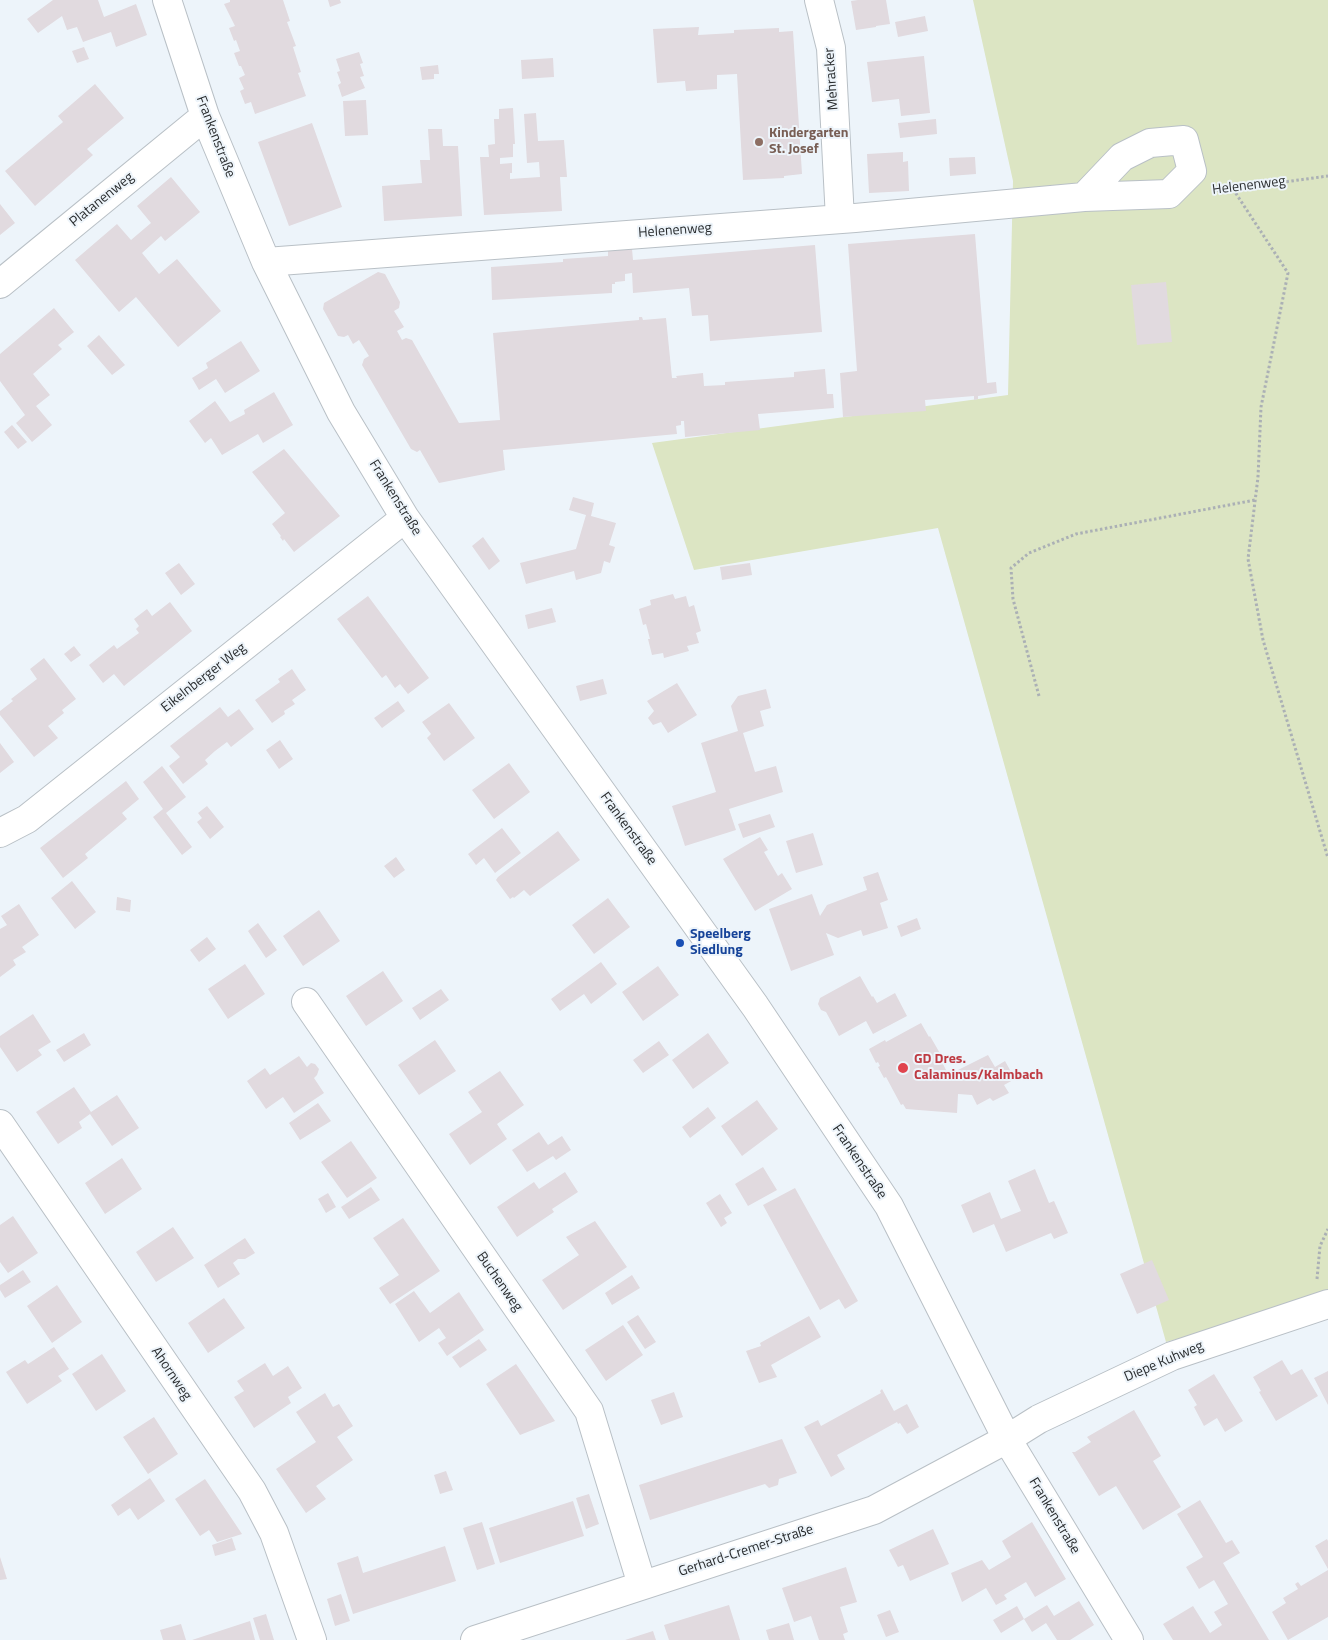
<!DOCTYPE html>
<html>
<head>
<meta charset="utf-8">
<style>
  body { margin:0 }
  canvas { display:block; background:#edf4fa }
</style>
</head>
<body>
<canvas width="1328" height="1640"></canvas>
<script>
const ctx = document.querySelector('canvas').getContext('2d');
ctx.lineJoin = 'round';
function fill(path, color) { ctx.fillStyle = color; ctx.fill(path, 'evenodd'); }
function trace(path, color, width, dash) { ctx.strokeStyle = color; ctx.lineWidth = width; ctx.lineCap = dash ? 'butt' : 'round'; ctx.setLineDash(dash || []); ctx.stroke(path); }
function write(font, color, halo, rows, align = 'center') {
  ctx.font = font + ' "Titillium Web",sans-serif'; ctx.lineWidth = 4; ctx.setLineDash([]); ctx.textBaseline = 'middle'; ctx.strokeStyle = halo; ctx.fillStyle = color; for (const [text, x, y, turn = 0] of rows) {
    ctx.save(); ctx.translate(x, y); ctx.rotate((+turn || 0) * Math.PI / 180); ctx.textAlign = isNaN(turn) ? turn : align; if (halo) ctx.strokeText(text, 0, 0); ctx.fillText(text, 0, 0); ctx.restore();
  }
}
fill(new Path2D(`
  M973 0H1328V1299L1166 1342 938 528 694 570 652 443 1008 395 1013 181Z`), '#dce5c3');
fill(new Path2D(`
  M53 0H98L104 17 136 4 147 35 116 47 111 32 83 42 77 27 67 30 62 16 38 33 27 19Z
  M230 0H283L290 21 287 22 296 46 293 47 301 72 298 73 306 96 255 114 251 102 245 104 240 91 244 89 239 78 245 75 241 66H239L234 53 240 51 236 40 234 41 229 28 235 26 224 4 230 2Z
  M328 0H340L341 3 330 7Z
  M858 0H886L890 24 876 26V27L856 30 851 1Z
  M925 16 928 31 898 37 895 22Z
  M699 27 698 35 734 33V30L779 28V32L793 31 802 174 784 176V178L743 180 737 74 717 75V89L686 91 685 81 657 83 653 29Z
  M84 47 89 59 77 63 72 51Z
  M359 52 363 63 360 64 364 76 360 77 365 88 342 97 338 85 341 83 337 72 340 71 336 59Z
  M924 56 930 113 901 116 899 99 872 102 867 62Z
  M553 58 554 77 522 79 521 60Z
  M438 65 439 74H434V79L422 80 420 67Z
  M95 84 124 118 87 149 93 155 35 206 5 171 63 122 58 116Z
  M366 100 368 135 345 136 343 101Z
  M513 108 515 144H513V157L500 158V164L512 163V173H510V179L540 177 539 162 527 163 524 114 536 113 538 141 564 140 567 177H560L562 211 484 215 480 157H489L488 145 495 144 494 119H499V109Z
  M936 119 937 134 900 138 898 123Z
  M312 123 342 207 289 226 258 142Z
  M428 129H442L443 146H458L462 216 384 221 382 186 422 183 420 160H430Z
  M903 152V162L908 161 909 191 869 193 867 154Z
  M975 157 976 174 950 176 949 158Z
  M171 177 200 212 165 241 161 236 142 253 159 274 177 259 221 311 178 347 136 297 119 312 75 260 117 224 131 240 151 223 137 206Z
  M0 204 15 223 0 235Z
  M975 234 987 383 996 382 997 393 978 396V399L974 400V396L925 400 926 411 843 417 840 373 857 371 848 244Z
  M815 245 822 332 710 341 708 315 692 316 689 288 633 293 632 273 625 274V281L615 282V284H612V293L492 300 491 267 563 262V259L608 256V251L632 249 633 260Z
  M378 272 385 274 400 302 399 308 394 311 404 327 397 331 402 340 406 338 412 340 459 423 500 420 493 333 639 320V317H642L643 320 666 318 672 378H677L676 376 703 373 704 386 725 385V382L794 377V372L825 369 827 394H833L834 408 758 414 760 430 685 437 684 421H681V425L676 426 677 434 503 450 505 470 439 483 420 450 417 452 411 449 362 365 364 359 369 356 359 340 353 344 348 335 344 337 338 336 323 309 324 303Z
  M1166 282 1172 342 1137 345 1131 285Z
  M54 308 74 332 58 345 62 349 33 374 50 395 36 406 52 425 32 442 16 423 25 415 0 381V354Z
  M99 335 125 365 112 375 87 346Z
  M241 341 260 371 225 393 216 379 199 390 192 378 208 368 206 363Z
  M274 392 293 425 263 443 258 434 222 455 211 438 205 443 189 421 215 401 230 422 245 414 244 410Z
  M12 425 27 442 18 449 4 432Z
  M284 449 340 516 294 552 284 539 283 541 280 537 281 536 272 524 285 513 252 472Z
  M573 497 594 503 591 516 616 523 609 545 615 547 610 563 604 561 601 573 576 580 574 571 526 584 520 563 576 549 586 515 569 510Z
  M483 537 500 561 489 570 472 546Z
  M179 563 195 584 181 595 165 573Z
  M750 563 752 575 722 580 720 567Z
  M673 594 675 599 686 596 689 607 694 605 701 631 696 633 699 643 687 646 689 651 664 658 663 653 652 655 648 639H650L646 624 643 625 639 609 651 605 650 600Z
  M368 596 429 678 408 694 400 684 395 688 386 675 382 678 337 619Z
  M170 602 192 631 124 686 114 674 103 683 89 665 114 645 117 649 139 633 136 629 139 626 134 619 147 609 152 616Z
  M552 608 556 622 528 629 525 615Z
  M74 646 81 655 71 662 64 654Z
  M44 658 76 699 62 710 64 713 48 726 58 738 34 757 0 715V711L13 701 11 699 37 679 30 669Z
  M292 669 306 690 292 700 295 704 284 711 285 714 272 723 255 700 280 682 278 679Z
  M603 679 607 694 580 701 576 686Z
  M677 683 697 715 668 733 661 722 653 725 648 718 654 711 647 701Z
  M766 689 771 708 760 711 764 726 743 733 755 772 776 766 783 792 729 809 736 830 685 846 672 806 716 792 701 743 738 731 731 706 738 696Z
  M398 701 405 711 382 728 374 718Z
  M449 703 475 738 444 761 427 738 431 734 422 722Z
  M220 707 228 717 239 709 254 729 231 747 227 742 215 751 205 760 208 764 183 784 169 766 180 757 170 746Z
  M280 740 293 759 279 769 266 750Z
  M0 743 14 762 0 773Z
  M509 763 530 792 494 819 472 790Z
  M162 766 186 797 166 813 192 847 182 855 153 817 163 809 143 782Z
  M126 781 139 799 122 813 127 819 85 854 88 858 63 878 40 848Z
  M207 806 224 827 210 839 197 822 202 818 198 813Z
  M770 814 775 827 743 838 738 824Z
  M502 828 521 853 495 873 484 858 476 865 468 854Z
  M558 831 580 860 530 896 524 890 514 898 513 897 510 899 496 880 498 877Z
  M813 833 823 865 796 873 786 841Z
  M760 837 768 850 764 852 778 876 782 873 792 889 755 911 723 859Z
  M396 857 405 870 394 878 384 866Z
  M878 872 888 900 880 903 888 928 863 936 861 930 838 938 826 933 834 955 791 971 769 909 812 894 820 916 827 905 867 890 863 877Z
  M72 881 96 912 75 929 51 898Z
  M117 897 131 900 130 912 116 910Z
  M608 898 630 927 594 954 572 925Z
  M19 904 39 935 22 947 26 952 13 960 16 965 0 977V929L7 925 1 916Z
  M319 910 340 941 303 966 283 936Z
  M917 918 921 929 901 937 897 926Z
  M258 923 277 950 266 958 248 931Z
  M207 937 216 949 199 962 190 950Z
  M601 962 617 984 591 1004 584 994 560 1011 551 999Z
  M245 964 265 994 228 1019 208 989Z
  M658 966 679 995 643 1021 622 992Z
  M383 971 403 1001 366 1026 346 996Z
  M860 976 872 997 873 996 877 1003 895 993 907 1016 873 1034 866 1021 839 1036 826 1012 821 1010 818 1004 820 998Z
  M441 989 449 1000 420 1020 412 1008Z
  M33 1014 51 1042 38 1050 42 1055 17 1072 0 1047V1036Z
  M921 1023 929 1037 930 1036 945 1062 943 1064 947 1072H959L958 1070 988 1055 995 1067 1005 1061 1015 1079 1004 1085 1009 1093 993 1101 990 1098 977 1105 972 1095 958 1094 957 1113 906 1109 903 1104 901 1105 886 1077 884 1078 878 1067 880 1066 878 1062 876 1063 869 1049 885 1040 886 1042Z
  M84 1033 91 1045 64 1062 56 1050Z
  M708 1033 729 1063 693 1089 672 1060Z
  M435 1040 456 1071 419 1095 398 1065Z
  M659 1041 669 1055 643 1073 633 1060Z
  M299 1056 307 1067 311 1063 315 1064 319 1069 317 1075 314 1078 324 1093 294 1113 283 1097 266 1109 247 1081 265 1068 270 1075Z
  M500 1071 524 1105 497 1124 507 1139 470 1165 449 1134 482 1112 468 1092Z
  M74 1087 91 1112 117 1095 139 1128 112 1146 90 1114 79 1122 82 1128 58 1144 36 1112Z
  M757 1100 778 1129 742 1156 721 1126Z
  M318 1103 331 1121 300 1140 289 1123Z
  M708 1107 716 1118 690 1138 682 1127Z
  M539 1132 548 1145 562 1136 571 1150 556 1160 553 1156 527 1172 512 1150Z
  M351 1141 377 1178 347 1198 321 1162Z
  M122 1158 142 1189 105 1214 85 1183Z
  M763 1167 777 1190 748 1206 735 1184Z
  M1035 1169 1049 1203 1054 1201 1068 1233 1054 1239 1051 1233 1006 1252 994 1224 973 1233 961 1205 990 1192 1001 1219 1021 1211 1008 1181Z
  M565 1172 578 1192 552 1209 554 1212 517 1237 497 1207 534 1182 539 1189Z
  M371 1187 380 1200 349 1219 341 1207Z
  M795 1188 858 1301 845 1309 839 1299 820 1310 763 1205Z
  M328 1193 336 1207 326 1213 318 1199Z
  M720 1194 732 1213 724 1218 727 1223 721 1227 706 1203Z
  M13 1216 38 1253 8 1273 0 1262V1225Z
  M403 1218 440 1271 390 1304 379 1288 399 1275 373 1238Z
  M595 1221 627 1267 563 1310 542 1280 579 1255 566 1237Z
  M173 1227 194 1258 156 1282 136 1252Z
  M245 1238 255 1253 245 1259H238L233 1263 240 1274 218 1288 204 1265Z
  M1152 1260 1169 1300 1137 1314 1120 1274Z
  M23 1270 31 1282 5 1298 0 1290V1285Z
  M632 1275 640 1288 612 1305 605 1293Z
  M57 1285 82 1322 52 1343 27 1306Z
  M414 1291 430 1313 459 1292 484 1330 447 1356 438 1343 446 1338 439 1328 419 1342 395 1304Z
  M224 1298 245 1328 208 1353 188 1323Z
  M638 1315 656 1342 645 1349 627 1322Z
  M809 1316 821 1337 771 1365 777 1377 759 1383 746 1351 761 1346 760 1343Z
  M623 1325 643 1355 606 1381 585 1350Z
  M479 1339 487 1350 460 1368 452 1357Z
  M54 1347 69 1369 58 1376 62 1381 27 1404 6 1372 25 1360 28 1364Z
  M102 1354 126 1391 96 1411 72 1374Z
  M1282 1360 1291 1375 1302 1369 1318 1396 1276 1421 1259 1392 1261 1391 1253 1377Z
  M265 1363 273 1376 288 1366 302 1388 288 1397 291 1403 254 1428 234 1397 244 1391 237 1381Z
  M516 1364 555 1421 520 1435 486 1384Z
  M1328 1371V1405L1314 1378Z
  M1214 1374 1243 1421 1225 1432 1217 1418 1204 1426 1194 1407 1197 1405 1188 1390Z
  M882 1389 894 1411 907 1404 919 1427 907 1434 900 1423 898 1424 897 1422 837 1455 845 1469 831 1477 804 1427 818 1420 821 1426 881 1393 880 1391Z
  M674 1392 683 1417 661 1425 651 1400Z
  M325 1393 333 1407 339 1404 353 1426 337 1437 353 1460 316 1486 326 1499 306 1513 276 1469 316 1442 296 1412Z
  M1134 1410 1161 1456 1153 1461 1181 1507 1143 1530 1116 1486 1099 1496 1072 1452H1075L1091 1442 1087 1437Z
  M154 1417 178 1454 148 1474 123 1437Z
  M782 1439 797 1473 779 1479 778 1485 769 1488 765 1484 650 1520 639 1485Z
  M446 1471 453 1490 440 1494 434 1475Z
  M150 1478 165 1501 138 1520 130 1508 118 1516 111 1505Z
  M205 1479 230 1516 242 1534 217 1542 209 1530 200 1536 175 1499Z
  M589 1494 599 1524 586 1529 576 1498Z
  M1200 1500 1226 1543 1232 1540 1240 1553 1223 1563 1269 1640H1173L1163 1624 1193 1606 1210 1633 1222 1625 1214 1612 1228 1604 1214 1580 1199 1589 1186 1567 1203 1557 1177 1514Z
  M573 1501 584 1536 500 1563 489 1528Z
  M482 1522 495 1564 477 1570 463 1528Z
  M1032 1522 1066 1579 1035 1597 1026 1582 1004 1595 1007 1599 996 1605 986 1588 962 1602 951 1573 982 1560 989 1570 1011 1557 1002 1541Z
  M933 1529 949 1564 910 1581 903 1565 898 1567 889 1550Z
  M232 1538 236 1550 215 1556 212 1545Z
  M1327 1539 1328 1541V1569L1315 1546Z
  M445 1546 456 1581 353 1614 337 1563 358 1556 363 1573Z
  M0 1557 7 1579 0 1580Z
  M846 1567 857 1602 840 1607 848 1632 843 1634 845 1640H819L811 1616 794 1622 782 1588Z
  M1328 1570V1617L1288 1640 1272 1612 1286 1603 1283 1598 1298 1589 1295 1584 1298 1582 1301 1586Z
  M341 1594 350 1621 335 1626 327 1599Z
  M1079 1601 1094 1625 1070 1640H1057L1046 1623 1032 1632 1024 1619 1001 1633 993 1620 1017 1606 1024 1619 1047 1605 1054 1616Z
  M729 1605 740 1640H669L664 1625Z
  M890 1610 899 1632 886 1637 877 1615Z
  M266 1614 274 1640H260L253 1618Z
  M250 1621 255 1640H192Z
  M789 1623 794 1640H769L766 1630Z
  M181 1624 186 1640H163L160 1630Z
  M653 1631 656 1640H625Z`), '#e1dadf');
const minor = new Path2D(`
  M167 0 205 116 266 262 341 412 405 518 755 1006 889 1206 1007 1439 1129 1640
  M819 0 831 48 840 219
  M266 262 855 218 1084 197 1122 157 1150 143 1184 140 1192 171 1169 194 1084 197
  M0 284 205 116
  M0 833 27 819 405 518
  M306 1002 589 1411 642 1585
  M0 1124 252 1491 274 1533 312 1640
  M475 1640 874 1510 1007 1439 1039 1419 1172 1356 1328 1304`);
trace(minor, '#b9c0c6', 30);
trace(new Path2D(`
  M1233 189 1288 273 1261 407 1258 477 1248 559 1263 640 1328 858
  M1212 191 1233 189 1328 176
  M1039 696 1013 599 1011 568 1029 553 1076 534 1255 500
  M1317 1279 1320 1246 1328 1229`), '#abb0b5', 3, [2.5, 2.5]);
trace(minor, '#fff', 28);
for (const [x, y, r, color] of [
  [759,142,5,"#8d6e63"],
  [680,943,5,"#1a4fb4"],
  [903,1068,6,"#e0444e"]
]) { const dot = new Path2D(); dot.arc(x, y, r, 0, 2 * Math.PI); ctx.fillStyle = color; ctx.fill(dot); trace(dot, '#edf4fa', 2); }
write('14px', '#292c2e', '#edf4fa', [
  ["Mehracker",832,79,-94],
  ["Frankenstraße",215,137,69],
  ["Helenenweg",1249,186,-7],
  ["Platanenweg",102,200,-39],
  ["Helenenweg",675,231,-4],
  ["Frankenstraße",395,498,58],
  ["Eikelnberger Weg",204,678,-38],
  ["Frankenstraße",628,829,54],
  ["Frankenstraße",859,1162,56],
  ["Buchenweg",499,1282,55],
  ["Diepe Kuhweg",1164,1362,-23],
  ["Ahornweg",171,1374,56],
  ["Frankenstraße",1054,1516,59],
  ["Gerhard-Cremer-Straße",746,1551,-18]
]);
write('bold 14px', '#785e54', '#edf4fa', [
  ["Kindergarten",769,134],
  ["St. Josef",769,150]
], 'left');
write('bold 14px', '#164399', '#edf4fa', [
  ["Speelberg",690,935],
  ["Siedlung",690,951]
], 'left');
write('bold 14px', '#be3a42', '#edf4fa', [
  ["GD Dres.",914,1060],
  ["Calaminus/Kalmbach",914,1076]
], 'left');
</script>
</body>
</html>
